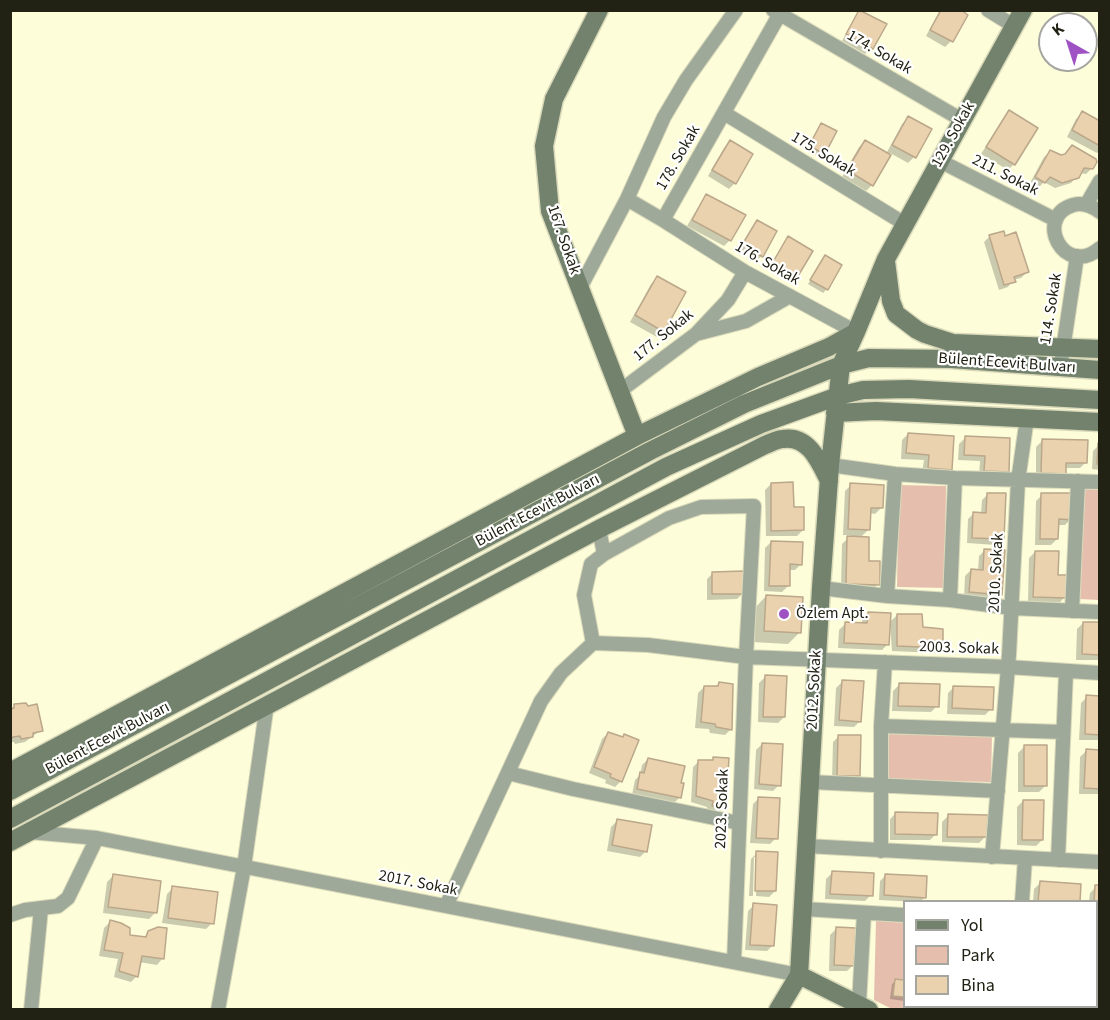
<!DOCTYPE html>
<html>
<head>
<meta charset="utf-8">
<style>
  body { margin:0 }
  #map { position:relative; width:1110px; height:1020px; overflow:hidden; background:#fdfdda; font-family:"Source Sans 3",sans-serif }
  canvas { display:block }
  .frame { position:absolute; inset:0; border:12px solid #212114; pointer-events:none }
  .legend { position:absolute; left:903px; top:900px; width:195px; height:108px; box-sizing:border-box; background:#fff; border:2px solid #a6a6a1; margin:0; padding:8px 10px; list-style:none; font-size:18px; color:#212114 }
  .legend li { display:flex; align-items:center; gap:12px; height:30px }
  .legend b { width:30px; border:2px solid #a6a6a1 }
  .north { position:absolute; left:1038px; top:12px; width:60px; height:60px; box-sizing:border-box; background:#fff; border:2px solid #a6a6a1; border-radius:50%; rotate:321deg; font-size:16px; font-weight:700; line-height:24px; text-align:center; color:#212114 }
  .north::after { content:''; display:block; margin:auto; width:21px; height:27px; background:#9f52c4; clip-path:polygon(50% 0,100% 100%,50% 72%,0 100%) }
</style>
</head>
<body>
<div id="map">
<canvas width="1110" height="1020"></canvas>
<div class="frame"></div>
<ul class="legend">
<li><b style="height:8px;background:#72826d"></b>Yol</li>
<li><b style="height:16px;background:#e6bead"></b>Park</li>
<li><b style="height:16px;background:#ead2ae"></b>Bina</li>
</ul>
<div class="north">K</div>
</div>
<script>
const ctx = document.querySelector('canvas').getContext('2d');
ctx.lineJoin = 'round';
function fill(path, color) { ctx.fillStyle = color; ctx.fill(path, 'evenodd'); }
function trace(path, color, width, dash) { ctx.strokeStyle = color; ctx.lineWidth = width; ctx.lineCap = dash ? 'butt' : 'round'; ctx.setLineDash(dash || []); ctx.stroke(path); }
function write(font, color, halo, rows, align = 'center') {
  ctx.font = font + ' "Source Sans 3",sans-serif'; ctx.lineWidth = 4.5; ctx.setLineDash([]); ctx.textBaseline = 'middle'; ctx.strokeStyle = halo; ctx.fillStyle = color; for (const [text, x, y, turn = 0] of rows) {
    ctx.save(); ctx.translate(x, y); ctx.rotate((+turn || 0) * Math.PI / 180); ctx.textAlign = isNaN(turn) ? turn : align; if (halo) ctx.strokeText(text, 0, 0); ctx.fillText(text, 0, 0); ctx.restore();
  }
}
fill(new Path2D(`
  M899 485 946 486 945 588 897 587Z
  M1085 489 1099 490V600L1080 599Z
  M889 734 992 735 991 782 888 780Z
  M876 920 904 923V1006L948 1007V1009H892L874 1000Z`), '#e6bead');
fill(new Path2D(`
  M940 10H958L966 15 951 41 945 47 926 36Z
  M860 11 871 48 865 54 842 41 855 17Z
  M1050 35V56L1041 51Z
  M1058 60H1070L1066 65Z
  M1010 112 1014 164 1008 170 981 154 1004 118Z
  M1082 113 1100 122V150L1097 153 1067 137 1076 119Z
  M908 118 930 130 914 157 908 163 890 153 872 185 866 191 842 177 859 147 865 142 886 154 902 124Z
  M822 125 835 132 820 157 807 150Z
  M730 142 735 183 729 189 708 176 724 148Z
  M1050 152 1092 168 1086 174 1079 173 1071 183 1055 188 1044 182 1038 188 1030 183 1044 157Z
  M706 196 730 240 724 246 687 226 701 202Z
  M757 221 762 256 758 259 740 249Z
  M990 236 1027 272 1021 278 1013 280 1008 287 999 290 984 242Z
  M789 238 797 275 791 281 769 268 783 244Z
  M825 257 827 289 823 293 808 284Z
  M657 278 663 331 657 337 630 322 651 284Z
  M908 434 950 469 944 475 922 473 924 460 901 459 902 440Z
  M965 438 1007 472 1001 478 979 477 980 461 958 460 959 444Z
  M1042 441 1086 462 1080 468H1065V473L1059 479H1036V447Z
  M1099 445 1100 470 1092 469 1093 451Z
  M771 484 792 509 803 530 797 536H766L765 490Z
  M851 485 881 508 875 514 869 513 868 530 860 538 867 562 878 584 872 590 841 589 842 544 851 535H843L845 491Z
  M988 494 1002 539 996 545 967 543 968 519 974 513 981 514 982 500Z
  M1042 495 1071 519 1065 525H1057V539L1051 545H1035L1036 501Z
  M771 542 801 564 795 570H789L788 586 782 592 764 591 765 548Z
  M985 550 1001 594 995 600 964 598 965 576 971 570 978 571 979 556Z
  M1035 552 1057 576 1065 597 1059 603 1028 602 1029 558Z
  M713 573 743 593 737 599 707 600V579Z
  M766 596 800 632 788 644 752 642 754 609Z
  M868 613 888 644 882 650 838 648 839 630 845 624H862V619Z
  M897 615 921 628 942 647 936 653 892 651 890 622Z
  M1083 623H1100V660H1076L1077 629Z
  M765 677 784 717 778 723 758 722 759 683Z
  M842 682 860 721 854 727 834 726 836 688Z
  M719 684 731 729 725 735 710 733 709 729 695 728 698 693 704 687H716Z
  M899 685 937 706 931 712 892 711 893 691Z
  M954 687 991 709 985 715 947 714 948 693Z
  M1087 697H1100V740H1079L1081 703Z
  M15 705 41 730 25 742 15 744 14 742H10V710Z
  M608 733 622 739 621 781 615 787 605 783 606 780 589 773 602 739Z
  M839 736 858 775 852 781H832L833 742Z
  M762 744 779 785 773 791 754 789 756 750Z
  M1024 747 1045 786 1039 792H1018V753Z
  M1086 751H1100V793L1098 794H1079L1080 757Z
  M648 759 682 784 679 798 673 804 632 795 635 780 640 775 642 765Z
  M714 759 725 806 719 812 707 811V807L691 802 693 767 699 761 711 762Z
  M759 798 776 838 770 844 750 843 753 804Z
  M1023 801 1042 840 1036 846 1017 845V807Z
  M896 813 936 834 930 840H890V819Z
  M948 816 985 837 979 843 942 842V822Z
  M617 821 646 851 640 857 607 851 611 827Z
  M757 853 775 891 769 897 756 896 757 857H754L753 896H749L751 859Z
  M832 873 871 895 865 901 825 899 826 879Z
  M886 875 925 897 920 902 879 900 880 881Z
  M113 876 155 913 149 919 103 913 107 882Z
  M1040 883 1078 902H1033L1034 889Z
  M1096 887H1100V913H1096V902H1089L1090 893Z
  M173 888 212 923 206 929 162 923 167 894Z
  M754 905 773 945 767 951 745 950 748 911Z
  M110 922 129 936 143 938 149 932 162 959 157 965 139 962 137 976 131 982 114 977 118 959 99 956 104 928Z
  M836 929 853 965 847 971H829L830 935Z
  M896 980 904 981V1001L890 999 892 984Z`), '#0003');
const building = new Path2D(`
  M859 10 887 24 873 49 846 34Z
  M941 10H961L968 15 953 42 930 30Z
  M1050 36V50L1044 47Z
  M1009 110 1038 128 1015 165 986 147Z
  M1082 111 1100 121V146L1072 130Z
  M908 116 932 129 916 158 892 145Z
  M821 123 837 131 825 154 809 146Z
  M730 140 753 154 736 184 712 170Z
  M865 140 891 155 873 186 847 170Z
  M1072 145 1096 159 1097 162 1093 169 1084 168 1079 178 1062 183 1050 177 1045 183 1035 177 1050 150 1061 155 1065 154Z
  M706 194 746 215 731 241 692 220Z
  M757 220 777 231 763 257 742 245Z
  M1004 231 1005 236 1016 232 1029 272 1014 277 1016 282 1004 285 989 235Z
  M788 236 813 251 798 276 773 262Z
  M825 255 842 265 828 290 810 280Z
  M657 276 686 292 664 332 635 315Z
  M908 433 954 436 952 470 928 468 929 455 906 453Z
  M965 436 1010 438 1009 472 984 471 985 456 964 455Z
  M1042 439 1088 440 1087 463H1066V474L1041 473Z
  M1098 443H1100V464H1097Z
  M793 482 794 507H804V530L771 531V483Z
  M850 483 884 485 883 508H871L870 530 848 529Z
  M987 493H1006L1004 539 972 538 973 512 986 513Z
  M1041 493H1073V520L1059 519 1058 539H1040Z
  M847 536 869 537V561H880V585L846 584Z
  M771 541 803 542 802 565 790 564V586H769Z
  M984 549 1005 550 1002 595 969 592 971 569 983 570Z
  M1035 551H1059L1058 575H1067L1066 598 1033 597Z
  M744 571V594H712V572Z
  M766 595 803 597 801 633 764 631Z
  M868 612 891 613 889 645 844 643 845 622 867 623Z
  M897 614H922L923 627 943 629V648L897 646Z
  M1083 622H1100V655L1082 654Z
  M765 675 787 676 785 717H763Z
  M842 680 864 681 861 722 839 720Z
  M719 682 733 684 732 730 716 727 715 724 701 722 704 686H718Z
  M899 683 940 684 939 707 898 706Z
  M953 686 994 687 993 710 952 708Z
  M1086 695 1100 696V735L1085 734Z
  M26 703 28 706 37 704 43 731 33 733V737L21 739 20 736 13 737 10 740 11 709 14 708V704Z
  M608 732 623 737 624 734 639 740 622 782 610 777 611 774 594 767Z
  M838 735H861L860 776H837Z
  M762 743 783 744 781 786 759 784Z
  M1024 745H1047V786H1024Z
  M1086 749 1100 750V789L1084 788Z
  M713 757 729 758 726 806H712L713 801 696 796 698 760H713Z
  M648 758 685 766 681 783H684L681 798 637 789 640 772 644 773Z
  M758 797 780 798 778 839 756 838Z
  M1023 800H1044L1043 840H1022Z
  M895 812 938 813 937 835 895 834Z
  M948 814 988 815 987 837H947Z
  M617 819 652 825 647 852 612 845Z
  M756 851 778 852 776 891H755Z
  M832 871 874 873 873 896 830 894Z
  M113 874 161 881 157 913 108 907Z
  M885 874 927 876 926 898 884 895Z
  M1040 881 1081 884 1080 902H1038Z
  M1095 885H1100V907H1096V902H1094Z
  M172 886 218 892 214 924 168 918Z
  M753 903 777 905 774 946 750 945Z
  M110 920 121 923 130 928V935L146 937 148 931 158 927 167 928 164 959 142 956 138 977 119 971 123 953 104 950Z
  M836 927 856 928 854 966 834 965Z
  M895 979 904 980V997L893 996Z
  M977 1006H1004V1010H977Z
  M1032 1008H1070V1010H1031Z`);
fill(building, '#ead2ae');
trace(building, '#bba78a', 1.5);
const street = new Path2D(`
  M773 10 962 120
  M988 10 1014 26
  M724 113 905 224
  M940 161 1056 220
  M627 199 663 220 745 272 856 332
  M1086 205 1100 181
  M1100 212C1092 206 1083 202 1073 205 1033 217 1064 279 1100 248
  M663 220 782 10
  M580 288 627 199 664 117 686 80 736 10
  M696 334 746 321 790 296
  M1062 356 1077 256
  M620 391 696 334 728 300 745 272
  M830 465 895 474 955 478 1100 482
  M599 529 604 554 591 564 584 595 593 643 648 645 746 657 1008 667 1100 673
  M604 554 669 518 701 507 754 506 746 657 734 962
  M821 588 887 596 950 600 1012 608 1100 612
  M887 596 895 474
  M950 600 955 478
  M1072 611 1078 481
  M881 726 1063 732
  M508 773 573 789 739 823
  M810 782 998 791
  M29 832 97 838 799 975
  M807 846 1100 862
  M881 851V726L885 662
  M992 857 1009 655 1018 481 1027 418
  M1058 860 1066 672
  M1022 902 1025 859
  M446 906 541 701 561 673 593 643
  M804 909 904 915
  M10 915 25 910 58 906 68 898 97 838
  M1096 924H1100
  M1096 992H1100
  M859 1004 864 913
  M31 1010 41 909
  M218 1010 244 867 267 704
  M953 1010V1006
  M1019 1010V1006`);
const secondary = new Path2D(`
  M599 10 554 99 544 146 550 211 637 436
  M886 261 891 301 896 314 917 330 925 334 953 343 1100 349
  M835 413 876 411 1100 422
  M10 772 637 436 758 377 829 347 856 332
  M10 791 650 451 744 404 841 365 869 358 951 359 1100 370
  M10 819 666 467 761 424 838 396 863 390 909 389 1100 400
  M10 842 599 529 765 445C771 443 777 439 783 439 809 435 820 463 829 481
  M799 975 869 1010
  M778 1010 799 975 821 588 830 465 841 365 856 332 886 259 1023 10`);
trace(street, '#dadaba', 16);
trace(secondary, '#dadaba', 21);
trace(street, '#9ea99a', 14);
trace(secondary, '#72826d', 18);
for (const [x, y, r, color] of [
  [784,614,6,"#9f52c4"]
]) { const dot = new Path2D(); dot.arc(x, y, r, 0, 2 * Math.PI); ctx.fillStyle = color; ctx.fill(dot); trace(dot, '#fff', 2); }
write('16px', '#212114', '#fff', [
  ["174. Sokak",879,53,30],
  ["129. Sokak",954,135,-61],
  ["175. Sokak",823,155,31],
  ["178. Sokak",679,158,-60],
  ["211. Sokak",1005,176,27],
  ["167. Sokak",563,240,71],
  ["176. Sokak",767,264,30],
  ["114. Sokak",1052,309,-81],
  ["177. Sokak",664,336,-39],
  ["Bülent Ecevit Bulvarı",1007,364,4],
  ["Bülent Ecevit Bulvarı",538,511,-28],
  ["2010. Sokak",997,573,-87],
  ["2003. Sokak",959,649,2],
  ["2012. Sokak",815,690,-87],
  ["Bülent Ecevit Bulvarı",108,739,-28],
  ["2023. Sokak",723,809,-88],
  ["2017. Sokak",418,884,11]
]);
write('16px', '#212114', '#fff', [
  ["Özlem Apt.",796,614]
], 'left');
</script>
</body>
</html>
